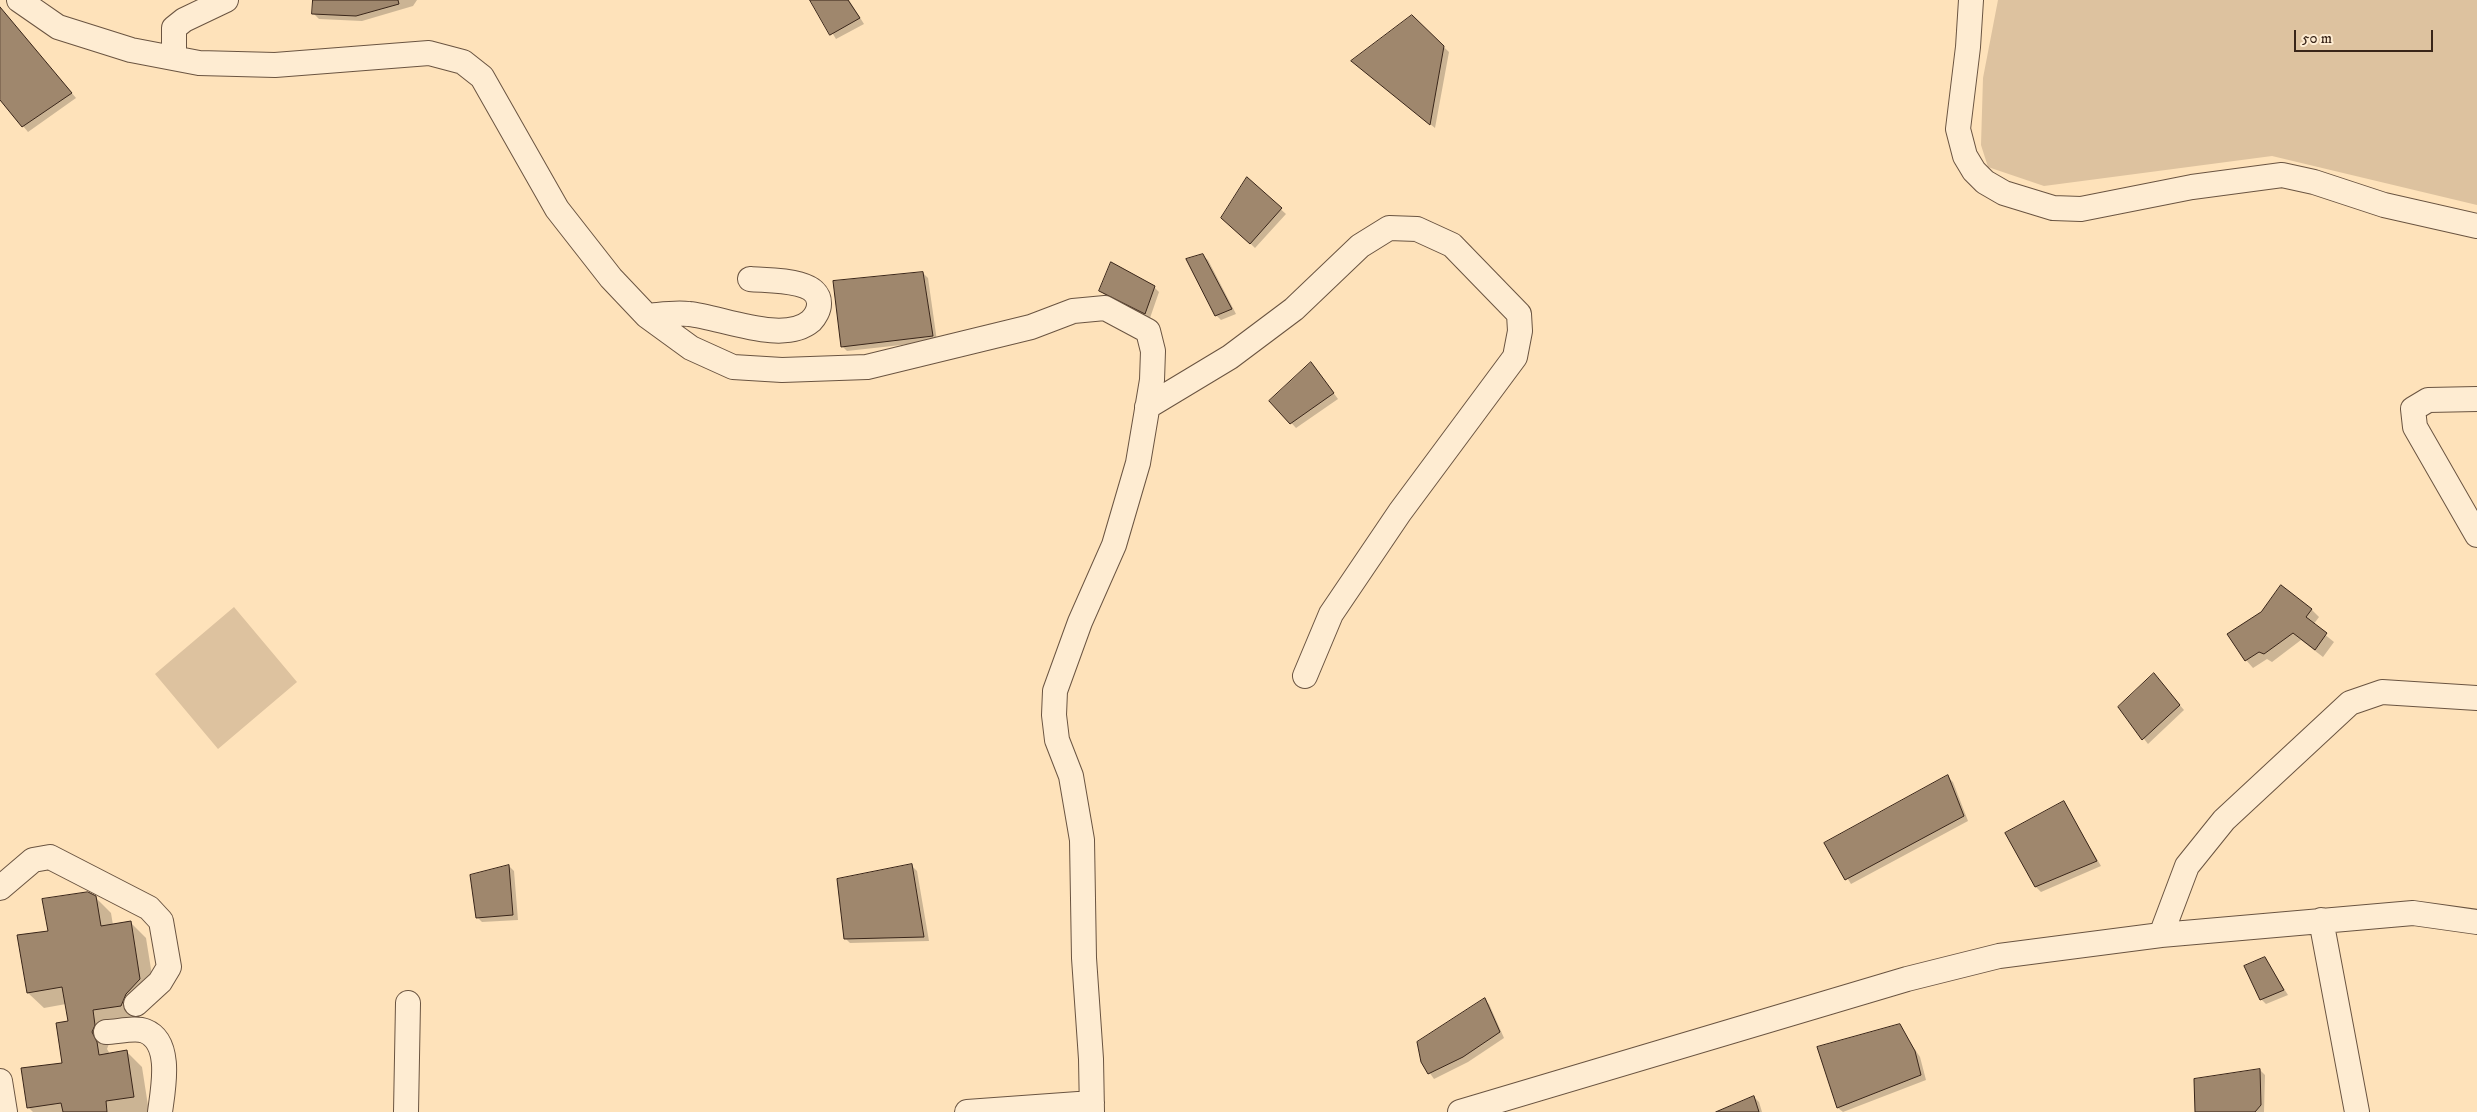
<!DOCTYPE html>
<html>
<head>
<meta charset="utf-8">
<style>
  body { margin:0 }
  #map { position:relative; width:2477px; height:1112px; overflow:hidden; background:#fee2ba; font-family:"IM FELL DW Pica",serif }
  canvas { display:block }
  .scale { position:absolute; left:2294px; top:30px; width:139px; height:22px; box-sizing:border-box; border:2px solid #392519; border-top:0; padding-left:6px; font-size:15px; line-height:18px; white-space:nowrap; color:#392519; -webkit-text-stroke:4px #feecd2; paint-order:stroke }
</style>
</head>
<body>
<div id="map">
<canvas width="2477" height="1112"></canvas>
<div class="scale">50 m</div>
</div>
<script>
const ctx = document.querySelector('canvas').getContext('2d');
ctx.lineJoin = 'round';
function fill(path, color) { ctx.fillStyle = color; ctx.fill(path, 'evenodd'); }
function trace(path, color, width, dash) { ctx.strokeStyle = color; ctx.lineWidth = width; ctx.lineCap = dash ? 'butt' : 'round'; ctx.setLineDash(dash || []); ctx.stroke(path); }
fill(new Path2D(`
  M1998 0H2477V205L2272 156 2044 186 1988 167 1981 145 1983 78Z
  M234 607 297 682 218 749 155 674Z`), '#ddc29f');
fill(new Path2D(`
  M314 0H417L413 6 362 21 319 19 314 14Z
  M812 0H849L864 24 836 39Z
  M1412 17 1449 52 1435 128 1358 66Z
  M0 22 13 23 76 98 28 132 0 98Z
  M1247 179 1286 214 1255 248 1223 217Z
  M1202 255 1208 260 1236 314 1221 320 1216 315Z
  M923 273 928 278 937 341 847 351 842 346Z
  M1154 287 1159 292 1150 318 1106 296 1101 291Z
  M1316 369 1338 399 1296 428 1271 401Z
  M2311 609 2319 617 2313 625 2334 642 2323 657 2301 640 2272 662 2267 659 2253 668 2246 660Z
  M2158 680 2184 710 2148 744 2119 707Z
  M1948 777 1953 782 1968 821 1851 884 1826 844Z
  M2064 803 2101 866 2041 892 2036 887 2007 833Z
  M509 866 514 871 518 920 482 922 477 917Z
  M912 866 917 871 929 941 850 943 845 938Z
  M95 897 111 913 113 925 130 922 146 938 155 994 142 1010 136 1021 110 1041 107 1049 110 1054 127 1052 142 1067 149 1112H33L28 1107 63 1064 69 1022 66 1004 44 1008 28 993 49 932Z
  M2265 959 2288 995 2266 1004 2261 999Z
  M1484 1000 1489 1004 1504 1038 1468 1062 1434 1079 1422 1062Z
  M1899 1026 1920 1057 1926 1080 1843 1112 1838 1108 1819 1048Z
  M2260 1070 2265 1075 2264 1112H2196Z
  M1754 1097 1759 1102 1762 1112H1719Z`), '#0003');
const building = new Path2D(`
  M313 0H398L399 4 356 16 312 14Z
  M810 0H848L860 18 830 35Z
  M0 7 72 93 22 127 0 100Z
  M1412 15 1444 46 1430 125 1351 61Z
  M1247 177 1282 208 1250 244 1221 218Z
  M1203 254 1232 309 1215 316 1186 259Z
  M1111 262 1155 286 1145 314 1099 291Z
  M923 272 933 336 841 347 833 281Z
  M1311 362 1334 393 1290 424 1269 401Z
  M2281 585 2312 609 2306 617 2327 633 2315 650 2293 633 2264 654 2259 652 2245 661 2227 634 2261 612Z
  M2154 673 2180 705 2142 740 2118 707Z
  M1948 775 1964 816 1845 880 1824 843Z
  M2064 801 2097 861 2035 887 2005 833Z
  M912 864 924 937 844 939 837 879Z
  M509 865 513 915 476 918 470 875Z
  M88 892 96 896 101 926 131 921 140 979 126 994 121 1006 93 1010 95 1025 92 1032 97 1042 99 1055 127 1050 134 1097 106 1101 107 1112H63L61 1103 27 1108 21 1068 62 1063 56 1023 68 1021 62 987 27 993 17 935 48 931 42 899Z
  M2265 957 2284 990 2260 1000 2244 966Z
  M1485 998 1500 1032 1463 1057 1428 1074 1421 1062 1417 1042Z
  M1900 1024 1915 1051 1921 1075 1837 1108 1817 1047Z
  M2260 1069 2261 1105 2255 1112H2195L2194 1079Z
  M1754 1096 1759 1112H1716Z`);
fill(building, '#9f876d');
trace(building, '#392519', 1);
const minor = new Path2D(`
  M19 0 58 27 131 50 199 63 275 65 429 53 463 62 482 77 557 209 611 278 647 316 691 348 733 367 782 370 867 367 1031 327 1073 311 1105 308 1148 331 1153 351 1152 380 1138 463 1114 545 1080 622 1055 691 1054 715 1057 740 1071 776 1082 840 1084 958 1091 1059 1092 1112
  M1971 0 1968 47 1958 129 1965 156 1974 171 1985 182 2004 193 2053 208 2081 209 2192 187 2282 175 2314 182 2384 205 2477 226
  M174 58V28L184 20 226 0
  M647 316C660 315 675 312 689 314 721 317 783 345 811 321 815 317 819 310 819 304 820 278 768 281 750 279
  M2477 399 2428 400 2413 409 2415 427 2477 535
  M1147 407 1230 357 1294 309 1360 246 1389 228 1417 229 1452 245 1519 314 1520 331 1515 357 1400 512 1331 614 1305 676
  M0 888 33 860 50 857 149 908 161 921 169 967 160 982 136 1004
  M2321 920 2357 1112
  M2161 935 2187 866 2224 820 2350 703 2382 692 2477 698
  M106 1032C117 1032 135 1027 145 1031 173 1042 163 1089 160 1112
  M0 1081 5 1112
  M406 1112 408 1003
  M967 1112 1092 1103
  M1460 1112 1907 979 1999 956 2161 935 2413 913 2477 922`);
trace(minor, '#6a5441', 26);
trace(minor, '#feecd2', 24);
</script>
</body>
</html>
